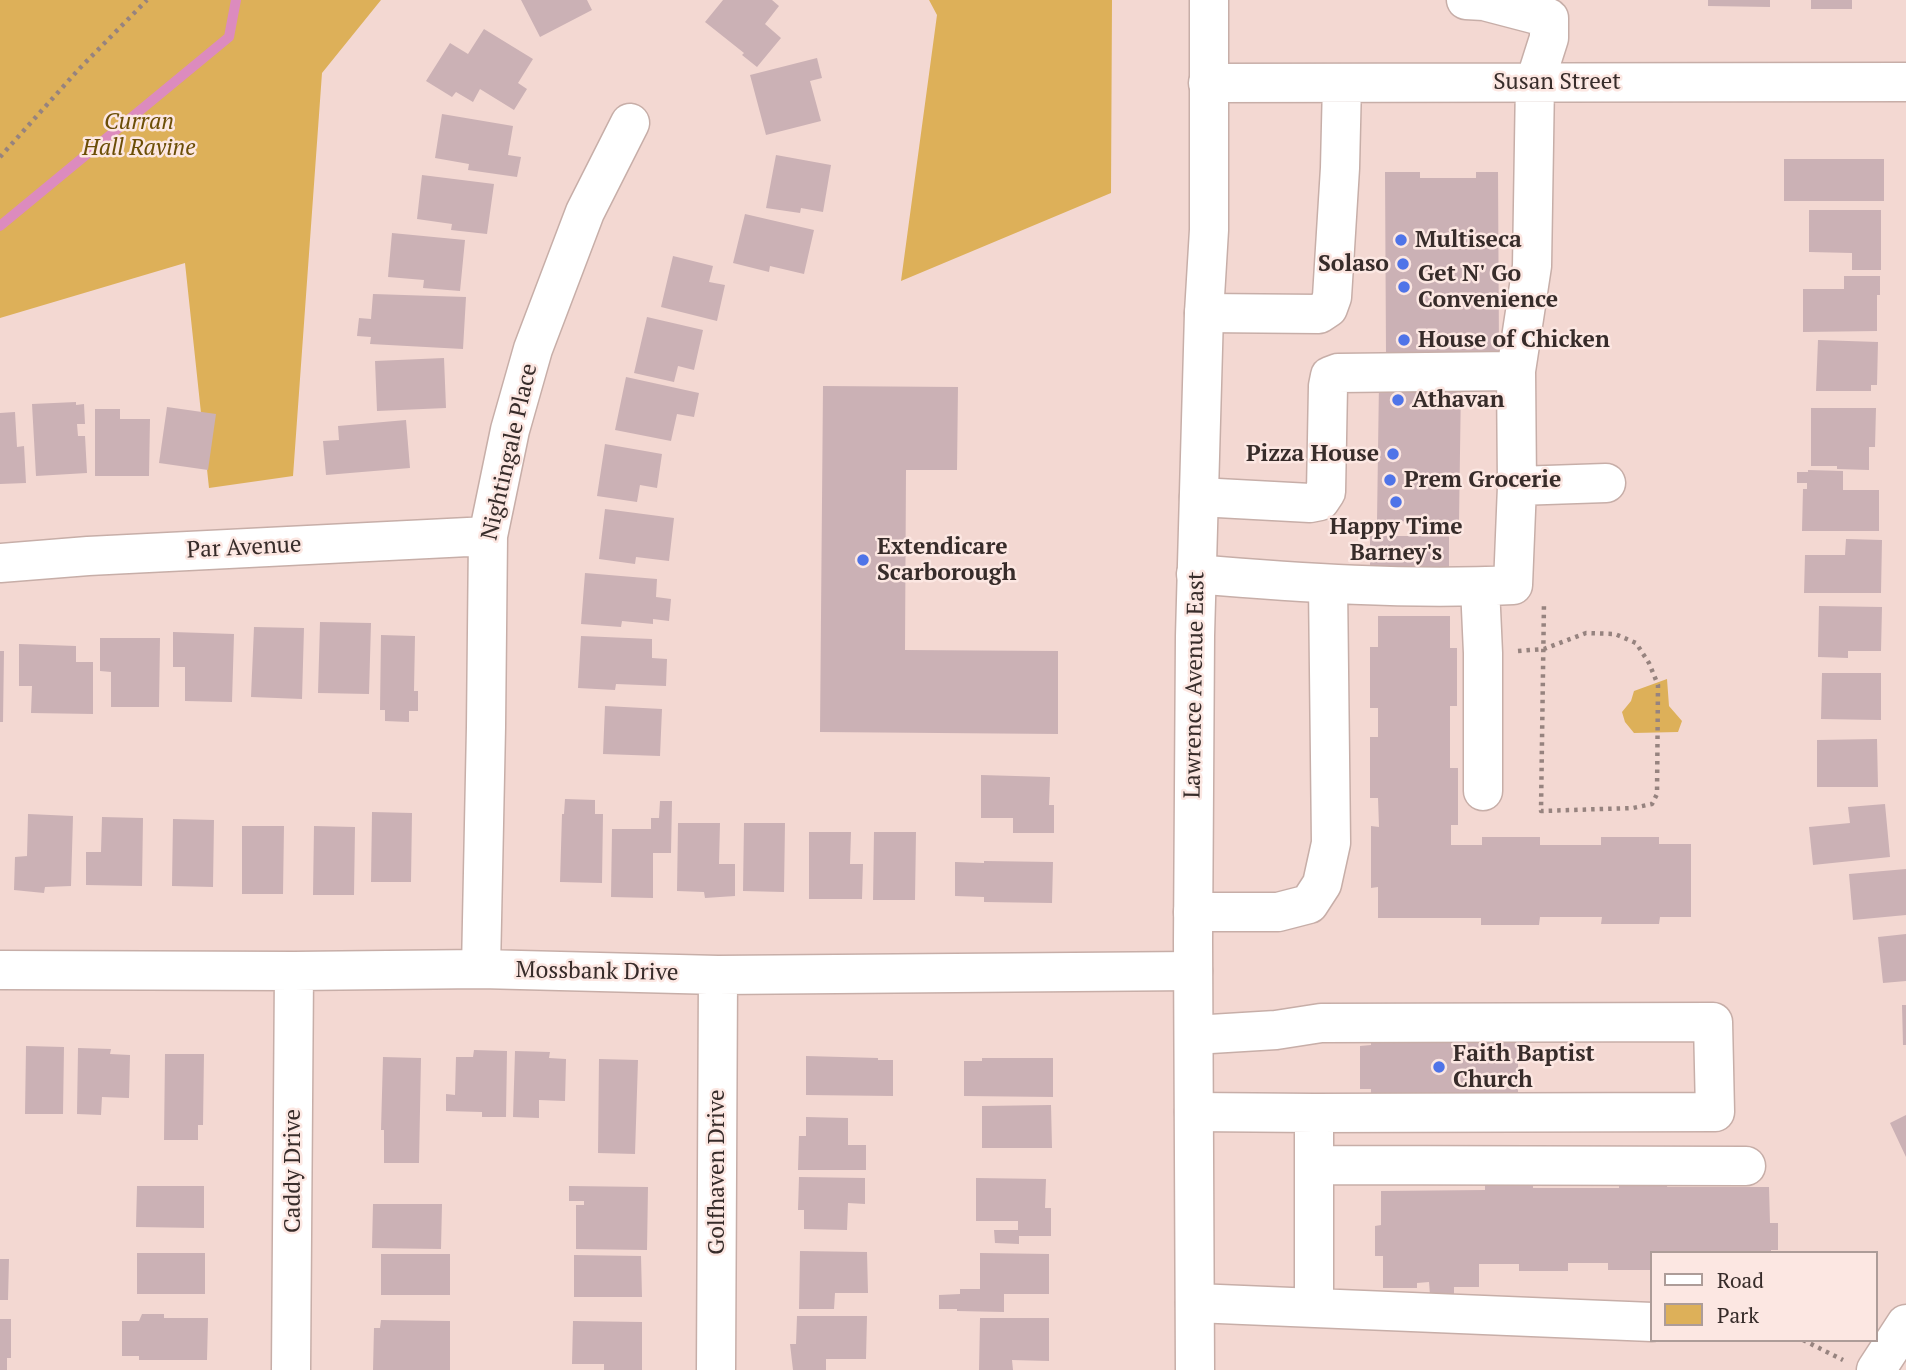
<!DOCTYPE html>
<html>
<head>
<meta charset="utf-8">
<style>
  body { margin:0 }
  #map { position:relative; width:1906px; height:1370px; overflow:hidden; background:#f3d8d2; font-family:"PT Serif",serif }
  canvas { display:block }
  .legend { position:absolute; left:1650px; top:1251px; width:228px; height:91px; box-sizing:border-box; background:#fce7e2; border:2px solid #ad9c98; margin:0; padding:9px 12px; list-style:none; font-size:21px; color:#372c2a }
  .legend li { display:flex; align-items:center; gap:14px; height:35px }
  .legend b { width:35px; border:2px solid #ad9c98 }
</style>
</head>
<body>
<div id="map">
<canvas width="1906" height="1370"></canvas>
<ul class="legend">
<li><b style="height:9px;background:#fff"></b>Road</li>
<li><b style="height:19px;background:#ddb059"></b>Park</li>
</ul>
</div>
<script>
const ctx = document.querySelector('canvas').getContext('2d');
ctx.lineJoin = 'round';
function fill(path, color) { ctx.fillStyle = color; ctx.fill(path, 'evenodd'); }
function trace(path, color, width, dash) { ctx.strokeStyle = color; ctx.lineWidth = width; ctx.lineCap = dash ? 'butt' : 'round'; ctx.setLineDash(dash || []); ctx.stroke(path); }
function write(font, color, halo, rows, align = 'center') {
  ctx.font = font + ' "PT Serif",serif'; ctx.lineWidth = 5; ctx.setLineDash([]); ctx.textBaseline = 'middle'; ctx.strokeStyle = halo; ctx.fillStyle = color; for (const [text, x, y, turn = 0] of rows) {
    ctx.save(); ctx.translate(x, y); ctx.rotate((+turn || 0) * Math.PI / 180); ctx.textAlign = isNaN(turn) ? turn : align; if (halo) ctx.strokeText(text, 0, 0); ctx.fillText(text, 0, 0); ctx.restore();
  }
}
fill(new Path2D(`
  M0 0H381L322 73 293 476 209 488 185 263 0 318Z
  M929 0H1112L1111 193 901 281 937 15Z
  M1667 679 1669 706 1682 721 1678 732 1634 733 1625 722 1622 712 1631 701 1634 691Z`), '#ddb059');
trace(new Path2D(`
  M0 226 229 37 236 0`), '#dc8bbe', 10);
fill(new Path2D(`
  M521 0H587L592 10 540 37Z
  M723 0H772L779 6 765 24 781 38 757 67 742 55 744 53 705 22Z
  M1708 0H1770V7L1708 6Z
  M1811 0H1852V9H1811Z
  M484 29 533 59 518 83 527 89 514 110 480 89 473 102 456 92 452 97 426 81 450 43 468 54Z
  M817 58 822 78 810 81 821 121 766 135 750 75Z
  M442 114 513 126 508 155 521 157 517 177 468 170 469 164 435 158Z
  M776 155 831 165 823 212 801 208 800 213 766 208Z
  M1784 159H1884V201H1784Z
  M1385 172H1420V178H1476V172H1498L1499 353 1386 354Z
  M422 175 494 184 487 234 451 230 452 224 417 219Z
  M1809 210H1881V270H1852V253L1809 252Z
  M745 214 814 230 804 274 770 266 769 272 733 263Z
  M392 233 465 240 460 291 423 288 424 280 388 277Z
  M673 256 713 266 709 282 725 285 717 321 661 307Z
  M1844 276H1880V295H1877V331L1803 332V289H1844Z
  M373 294 466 297 463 349 370 344 371 337 357 336 359 318 371 319Z
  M647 317 703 330 694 370 678 366 674 382 634 373Z
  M1818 340 1878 342 1877 385H1871V391H1816Z
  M444 358 446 408 377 411 375 361Z
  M626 377 699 393 694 417 677 414 671 441 615 430Z
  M1379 382 1461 383 1459 522 1377 521Z
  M823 386 958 387 957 470H906L905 650 1058 651V734L820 732Z
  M76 402V405L84 404 85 424H77L78 436H85L87 473 36 476 32 404Z
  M167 407 216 414 208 470 159 463Z
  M1811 408H1876L1875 447H1869V470L1837 469V466H1811Z
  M95 409H120V419H150L149 476H95Z
  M15 412 17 447 24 446 26 483 0 484V413Z
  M406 420 410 468 326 475 323 441 339 440 338 426Z
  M605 444 662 454 657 488 640 485 637 502 597 496Z
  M1808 470 1843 471V490H1879V531H1802L1803 489H1807V483H1797V472H1808Z
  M605 509 674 518 669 561 636 557 635 564 599 559Z
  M1370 536H1449V571H1370Z
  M1846 539 1882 540 1881 593H1804L1805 555H1845Z
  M585 573 657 579 656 597 671 599 669 621 653 619V624L622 621 621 627 581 624Z
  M1819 606 1882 607 1881 651H1848V658L1818 657Z
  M1378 616H1450V648H1457V706H1450V768H1458V825H1451V845H1482V837H1540V845H1601V837H1659V844H1691V917H1660L1659 924H1601L1602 917H1540L1539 925H1481V918H1378V887L1371 888V826L1379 827 1378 798H1370V737H1378V708H1370V647H1378Z
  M320 622 371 623 369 694 318 693Z
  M254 627 304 628 302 699 251 697Z
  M173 632 234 634 232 702 185 701V667H173Z
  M381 635 415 636 414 691H418V711H409V722L385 721V710H380Z
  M581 636 652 639V658L667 659 666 686 616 684 615 690 578 688Z
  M100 638H160L159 707H111V672L100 671Z
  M19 644 76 646V662H93V714L31 713 32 686H19Z
  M0 651H4L3 722H0Z
  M1822 673H1881V720L1821 719Z
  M605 706 662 709 660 756 603 754Z
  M1877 739 1878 787H1817V740Z
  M981 775 1050 777 1049 805H1054V833H1013V818H981Z
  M565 799 595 800V814H603L602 883 560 882 562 814H564Z
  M660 801H672L671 853H653V898L611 897 612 829H651V818H659Z
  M1885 804 1890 857 1813 865 1809 827 1850 823 1848 807Z
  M372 812 412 813 411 882H371Z
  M28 814 73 816 71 886 45 887 44 893 14 890 15 857 27 856Z
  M102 817 143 818 142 886 86 885V852H101Z
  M173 819 214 820 213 887 172 886Z
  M678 823H720L719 864H735V896L705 898 704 892 677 891Z
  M744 823H785L784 892 743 891Z
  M242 826H284L283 894H242Z
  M314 826 355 827 354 895H313Z
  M809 832H851L850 864H863L862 899H809Z
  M874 832H916L915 900H873Z
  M984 861 1053 862 1052 903 984 902V897L955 896V862L984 863Z
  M1906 869V915L1853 920 1849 874Z
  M1906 934V981L1883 983 1878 937Z
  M1902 1005H1906V1045H1903Z
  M1518 1034V1097L1371 1098V1089H1360V1046L1371 1045V1035Z
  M26 1046 64 1047 63 1114H25Z
  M78 1048 111 1049 110 1054 130 1055 129 1098 102 1097 101 1115 77 1114Z
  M474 1050 507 1051 506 1117H482V1112L446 1111V1094L455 1095 456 1057H473Z
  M515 1051 550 1052 549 1058 566 1059 565 1101 539 1100V1118L513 1117Z
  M165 1054H204L203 1125H198V1140H164Z
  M806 1056 878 1058V1060H893V1096L806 1095Z
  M383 1057 421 1058 419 1163H384V1130H381Z
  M982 1058H1053V1097L964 1096V1061H982Z
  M599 1059 638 1060 635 1154 598 1153Z
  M1051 1105 1052 1148H982V1106Z
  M1906 1115V1157L1890 1123Z
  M806 1117 848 1118V1145H866V1170H798L799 1136H806Z
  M799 1177 865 1178V1204L848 1203 847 1230 804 1229V1210H798Z
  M976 1178 1046 1179 1045 1208H1051V1236H1019V1244L995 1243 994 1230H1018V1221H976Z
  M1619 1180H1668L1667 1187H1769L1770 1223H1778V1250H1771V1253H1652V1270H1608V1263H1568V1271H1519V1264H1479V1287H1454V1295H1430L1429 1282 1417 1283V1288H1383V1256H1375V1226L1381 1225V1191L1485 1190V1181H1533V1188H1619Z
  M137 1186H204V1228L136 1227Z
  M569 1186 648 1187 647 1250 576 1249V1205H584V1201H569Z
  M373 1204H442L441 1249 372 1248Z
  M800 1251 867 1252 868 1293H835L834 1309H799Z
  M137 1253H205V1294H137Z
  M980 1253 1049 1254V1294H1004V1312L957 1311V1309H939V1295L960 1294V1289H980Z
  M381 1254H450V1295H381Z
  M574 1255 641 1256 642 1297H574Z
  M0 1259H9L8 1300H0Z
  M142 1314H164V1318H208L207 1360H139V1356H122V1321H139Z
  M797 1316H867L866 1359H826V1370H793L790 1344H796Z
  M980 1318H1049V1361L1012 1360 1013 1370H979Z
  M0 1319H11V1358H7V1370H0Z
  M381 1320 450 1321V1370H373L374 1328H380Z
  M573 1321 642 1322V1370H604V1364H572Z`), '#cbb1b5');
const minor = new Path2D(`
  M1208 83 1906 82
  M1204 313 1319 314 1328 308 1332 297 1340 168 1342 83
  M1517 486 1606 483
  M1199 497 1310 503 1320 501 1326 492 1328 386 1330 376 1338 373 1516 371 1532 266 1535 82 1549 38V18L1484 1 1466 0
  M0 563 88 556 488 536
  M1196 574C1301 583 1407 590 1513 585L1517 486 1516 371
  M1480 587 1483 653V791
  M1193 912H1278L1309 904 1322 884 1331 843 1328 584
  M481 969 486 727 488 536 510 430 533 349 585 212 630 123
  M0 970 294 971 481 969 718 975 1193 971
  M1194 1035 1276 1030 1321 1023 1713 1022 1715 1112 1314 1113
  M1194 1112 1314 1113V1308
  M1315 1165 1746 1166
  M1195 1303 1652 1322
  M291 1370 294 971
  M716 1370 718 975
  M1876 1370 1906 1324`);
const major = new Path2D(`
  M1195 1370 1193 941 1195 636 1204 313 1209 230V0`);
trace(minor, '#c7aea8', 41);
trace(major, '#c7aea8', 41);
trace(new Path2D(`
  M0 157 79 69 147 0
  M1518 651 1544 649 1586 633 1615 634 1636 643 1649 663 1658 685 1657 794 1652 804 1633 808 1541 811 1544 602
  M1803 1340 1843 1360`), '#96837f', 4.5, [3.5, 5]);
trace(minor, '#fff', 38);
trace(major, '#fff', 38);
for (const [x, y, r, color] of [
  [1401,240,7,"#4f74e8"],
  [1403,264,7,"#4f74e8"],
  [1404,287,7,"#4f74e8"],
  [1404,340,7,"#4f74e8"],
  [1398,400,7,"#4f74e8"],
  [1393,454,7,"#4f74e8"],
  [1390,480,7,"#4f74e8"],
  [1396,502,7,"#4f74e8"],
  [863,560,7,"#4f74e8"],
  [1439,1067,7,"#4f74e8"]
]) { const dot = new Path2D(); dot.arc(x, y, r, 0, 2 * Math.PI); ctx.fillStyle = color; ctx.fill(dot); trace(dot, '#fce7e2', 2.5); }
write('23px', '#372c2a', '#fce7e2', [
  ["Susan Street",1557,82],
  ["Nightingale Place",510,452,-77],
  ["Par Avenue",244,548,-3],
  ["Lawrence Avenue East",1195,685,-89],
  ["Mossbank Drive",597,972,1],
  ["Caddy Drive",293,1171,-90],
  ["Golfhaven Drive",717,1172,-90]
]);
write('italic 23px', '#6c4e07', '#fce7e2', [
  ["Curran",139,122],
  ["Hall Ravine",139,148]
]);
write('bold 23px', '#372c2a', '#fce7e2', [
  ["Multiseca",1415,240],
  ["Solaso",1389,264,"right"],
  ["Get N' Go",1418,274],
  ["Convenience",1418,300],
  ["House of Chicken",1418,340],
  ["Athavan",1412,400],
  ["Pizza House",1379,454,"right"],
  ["Prem Grocerie",1404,480],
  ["Happy Time",1396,527,"center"],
  ["Barney's",1396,553,"center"],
  ["Extendicare",877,547],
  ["Scarborough",877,573],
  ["Faith Baptist",1453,1054],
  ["Church",1453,1080]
], 'left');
</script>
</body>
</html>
